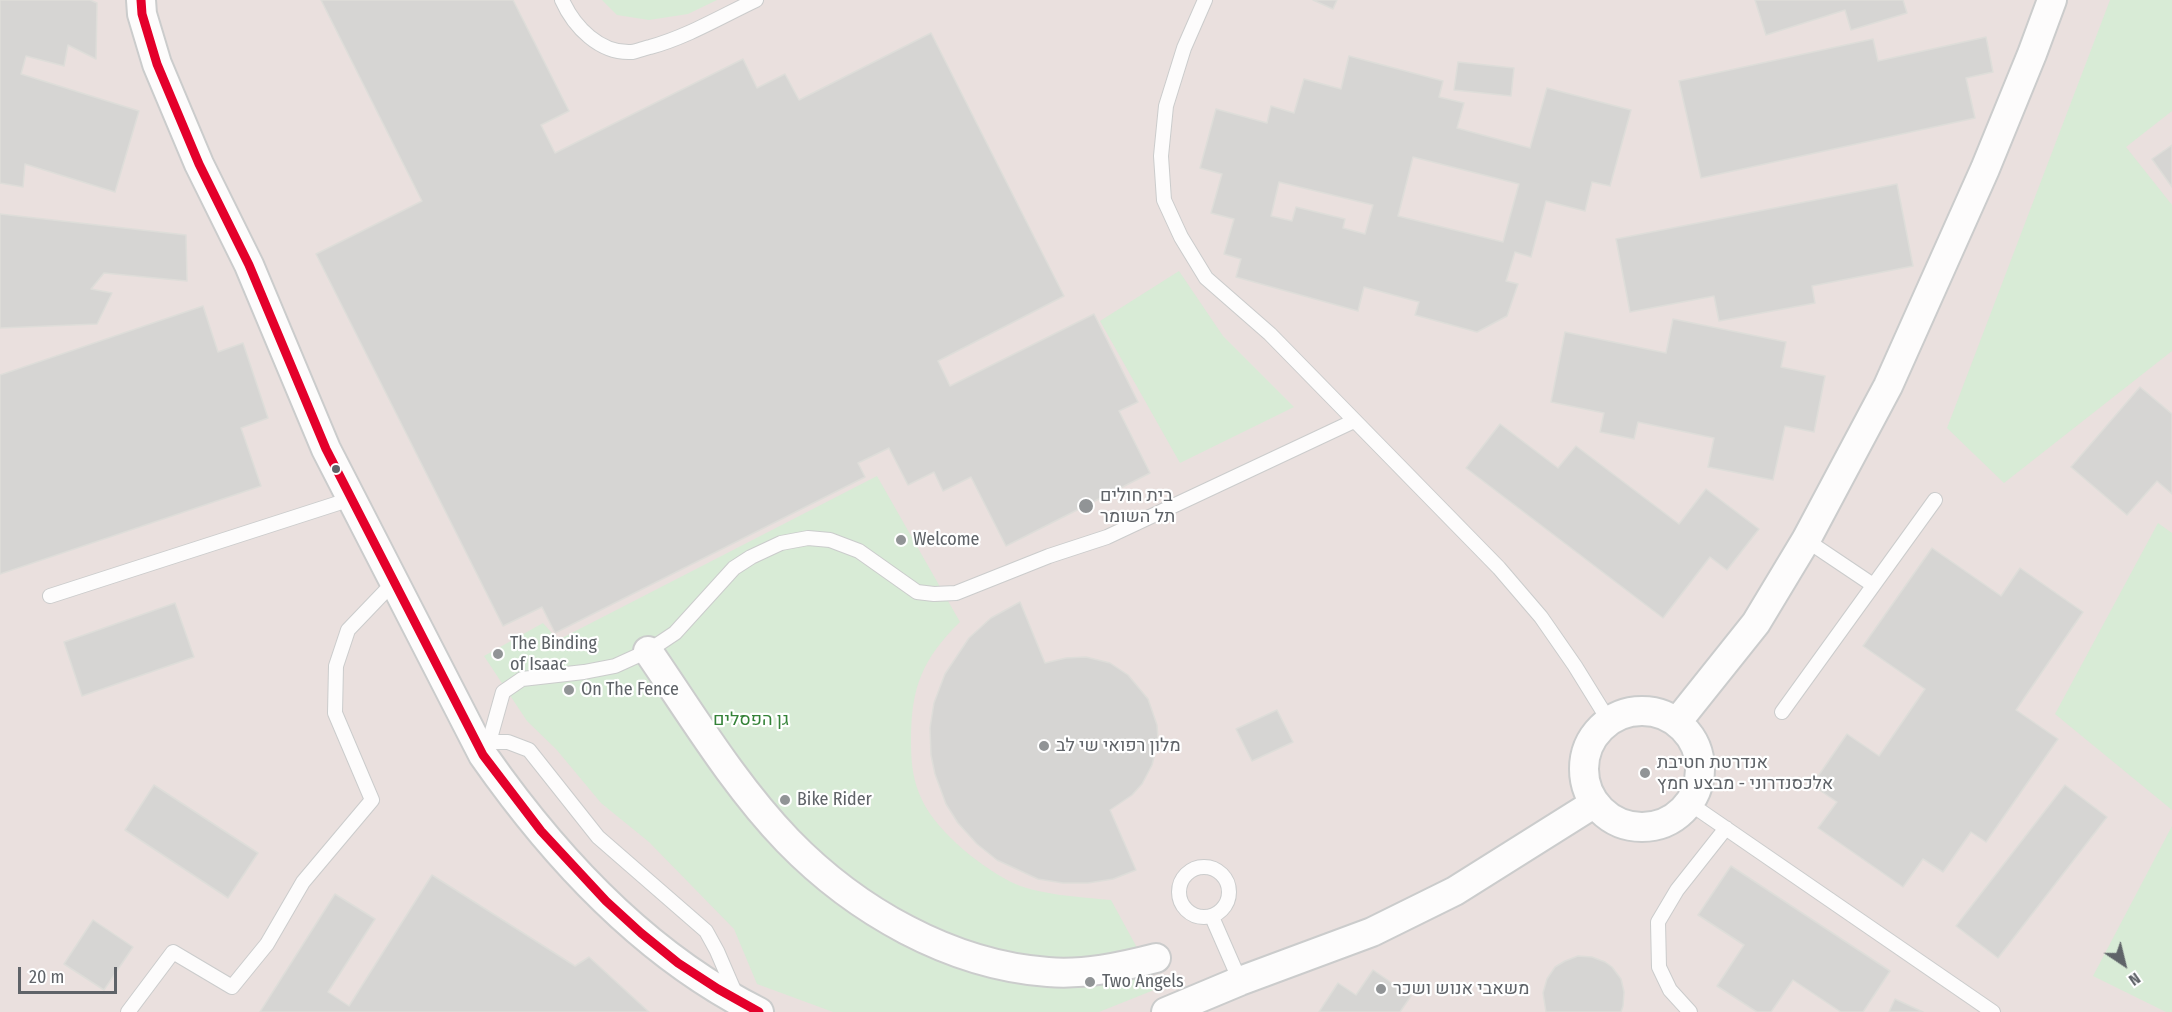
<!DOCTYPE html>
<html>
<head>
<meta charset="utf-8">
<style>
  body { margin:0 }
  #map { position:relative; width:2172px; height:1012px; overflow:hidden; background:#efeeea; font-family:"Fira Sans Condensed",sans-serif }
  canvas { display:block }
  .north { position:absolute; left:2094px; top:934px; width:60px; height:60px; -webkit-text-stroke:4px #fff; paint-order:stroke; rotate:145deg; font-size:16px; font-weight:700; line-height:24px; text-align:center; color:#5f6368 }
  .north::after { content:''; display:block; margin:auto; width:21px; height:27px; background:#5f6368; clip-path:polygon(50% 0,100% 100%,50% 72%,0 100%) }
  .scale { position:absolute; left:18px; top:967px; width:99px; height:27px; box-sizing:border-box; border:3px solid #5f6368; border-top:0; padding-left:8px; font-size:18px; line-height:21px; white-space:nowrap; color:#5f6368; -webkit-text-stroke:4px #fff; paint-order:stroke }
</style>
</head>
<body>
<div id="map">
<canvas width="2172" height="1012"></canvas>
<div class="north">N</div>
<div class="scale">20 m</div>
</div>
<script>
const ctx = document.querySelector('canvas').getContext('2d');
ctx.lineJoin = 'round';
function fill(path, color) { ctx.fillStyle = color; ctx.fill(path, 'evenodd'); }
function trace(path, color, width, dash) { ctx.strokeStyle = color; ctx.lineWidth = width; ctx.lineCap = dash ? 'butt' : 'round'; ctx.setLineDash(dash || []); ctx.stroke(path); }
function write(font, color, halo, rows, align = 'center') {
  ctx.font = font + ' "Fira Sans Condensed",Heebo,sans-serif'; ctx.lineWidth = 4.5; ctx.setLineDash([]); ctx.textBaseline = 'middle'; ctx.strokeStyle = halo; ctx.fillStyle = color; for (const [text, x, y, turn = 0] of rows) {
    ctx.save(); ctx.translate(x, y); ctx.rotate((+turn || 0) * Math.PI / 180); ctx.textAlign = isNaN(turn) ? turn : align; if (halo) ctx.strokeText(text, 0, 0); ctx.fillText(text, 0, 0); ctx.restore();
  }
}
fill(new Path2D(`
  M0 0H2172V1012H0Z`), '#eae0de');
fill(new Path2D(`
  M602 0H717L688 14 649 20 617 15Z
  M2110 0H2172V111L2126 147 2172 205V351L2004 483 1947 428Z
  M1179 271 1223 336 1294 407 1180 463 1100 321Z
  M877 476 960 622C922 659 911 688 911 740 911 758 912 776 919 793 932 828 977 864 1009 881 1036 895 1080 897 1111 900L1159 988 1099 1012H833L757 984 734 929 649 842 601 803 556 749 527 721 484 656 543 623 558 640Z
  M2158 523 2172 533V810L2055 714Z
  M2172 826V1012H2166L2093 976Z`), '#d8ebd6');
const building = new Path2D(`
  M0 0H90L97 3 96 59 68 45 64 66 26 56 21 74 139 111 115 192 25 164 23 187 0 183Z
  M321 0H513L569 111 541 125 555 153 743 59 757 88 785 74 799 100 931 33 1064 296 938 361 950 386 1094 314 1138 402 1119 411 1150 473 1006 546 971 477 943 491 934 472 908 485 889 448 858 463 865 477 555 633 542 607 503 626 316 254 422 201Z
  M1313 0H1337L1333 9Z
  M1755 0H1903L1907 13 1851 30 1845 10 1766 35Z
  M1986 37 1993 72 1966 78 1975 118 1701 178 1679 81 1873 39 1878 61Z
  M1349 56 1443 81 1439 97 1464 103 1457 128 1530 148 1547 88 1631 110 1610 186 1592 182 1585 211 1546 201 1531 257 1515 252 1506 281 1518 284 1507 316 1477 332 1415 315 1419 302 1364 287 1358 311 1236 277 1241 259 1224 254 1234 219 1211 213 1222 174 1200 168 1216 109 1267 123 1271 106 1294 113 1304 79 1341 89ZM1413 157 1519 184 1503 242 1398 216ZM1279 182 1373 205 1365 234 1343 228 1345 219 1296 207 1292 221 1271 216Z
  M1458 62 1514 68 1511 96 1454 90Z
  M2172 145V187L2152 159Z
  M1897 184 1913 266 1812 286 1815 303 1719 321 1714 296 1630 312 1616 239Z
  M0 214 186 235 187 281 104 273 91 289 112 293 97 324 0 328Z
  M203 306 218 352 243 343 268 418 241 428 261 486 0 574V375Z
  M1673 319 1786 342 1781 367 1825 376 1814 432 1785 426 1773 480 1708 467 1714 438 1638 422 1634 439 1600 432 1604 413 1551 402 1565 332 1666 353Z
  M2140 387 2172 414V494L2157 481 2127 515 2071 467Z
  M1500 424 1558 468 1576 446 1679 524 1706 489 1759 529 1727 570 1710 557 1663 618 1466 468Z
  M1932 548 2001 596 2020 568 2083 612 2016 710 2058 739 1986 842 1971 832 1943 872 1923 859 1903 887 1818 828 1837 802 1812 785 1847 734 1879 756 1925 689 1863 646Z
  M1020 602 1045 663 1066 658 1086 657 1110 663 1128 675 1148 699 1157 725 1158 740 1152 765 1142 784 1132 795 1110 810 1136 870 1113 879 1088 883H1063L1038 879 997 860 977 844 958 823 946 804 935 774 931 755 930 728 934 703 945 674 969 638 991 618Z
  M175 603 194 657 82 696 64 642Z
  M1277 710 1293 742 1252 761 1236 729Z
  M154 785 258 853 228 898 125 830Z
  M2065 785 2107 817 1998 958 1956 926Z
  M1731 866 1890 971 1863 1012H1841L1793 980 1771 1012H1757L1717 986 1744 945 1698 915Z
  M432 875 575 966 589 957 649 1012H260L335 894 375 919 328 992 349 1006Z
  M93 920 133 947 104 990 64 964Z
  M1578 956 1592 957 1605 962 1612 967 1621 979 1624 992 1623 1006 1621 1012H1546L1543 993 1547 979 1555 967 1565 961Z
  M1373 970 1411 996 1400 1012H1319L1338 983 1356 995Z
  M1895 999 1923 1012H1889Z`);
fill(building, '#d6d5d3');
trace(building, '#deddd9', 1.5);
const lane = new Path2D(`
  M562 0C574 27 600 54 632 52 638 51 645 48 650 47 687 37 722 16 756 0
  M1205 0 1184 48 1166 106 1161 156 1164 200 1181 237 1206 278 1270 334 1499 568 1541 617 1575 666 1609 721
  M1806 540 1873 585
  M50 596 351 499
  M1782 712 1935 500
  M482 742H508L529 750 598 837 706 931 717 951 736 995
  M489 742 503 692 522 679 584 672 615 666 648 651 675 633 734 568 751 557 781 543 808 538 830 540 859 551 917 592 934 594 956 593 1049 556 1107 537 1354 421
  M1689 803 1993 1012
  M1179 892a25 25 0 1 1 50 0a25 25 0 1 1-50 0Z
  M1212 917 1240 981
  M128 1012 173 952 232 987 267 944 303 882 372 800 335 713 336 666 348 630 393 583
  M1690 1012 1670 990 1659 967 1658 922 1677 890 1726 828`);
const street = new Path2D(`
  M141 0 142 14 157 64 199 164 249 265 326 449 483 755C555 858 646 956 759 1012
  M648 651C692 715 734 785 788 841 855 910 950 965 1048 972 1084 975 1121 967 1156 958
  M1584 769a58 58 0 1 1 116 0a58 58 0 1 1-116 0Z
  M1677 722 1756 623 1806 540 1888 386 1985 169 2032 54 2052 0
  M1166 1012 1240 981 1372 932 1455 891 1595 803`);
trace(lane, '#cbcccc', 16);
trace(street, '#cbcccc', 32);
trace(lane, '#fdfcfc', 14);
trace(street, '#fdfcfc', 28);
trace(new Path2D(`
  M141 0 142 14 157 64 199 164 249 265 326 449 483 755 541 831 606 901 641 933 678 963 718 989 759 1012`), '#e4002b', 9);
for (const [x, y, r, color] of [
  [336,469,5,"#5f6368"],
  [1086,506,8,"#919496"],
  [901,540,6,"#919496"],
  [498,654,6,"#919496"],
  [569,690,6,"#919496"],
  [1044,746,6,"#919496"],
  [1645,773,6,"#919496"],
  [785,800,6,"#919496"],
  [1090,982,6,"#919496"],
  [1381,989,6,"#919496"]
]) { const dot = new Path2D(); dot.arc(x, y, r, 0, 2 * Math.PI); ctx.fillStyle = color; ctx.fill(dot); trace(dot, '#fff', 2); }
write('18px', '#5f6368', '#fff', [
  ["בית חולים",1100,496],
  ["תל השומר",1100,517],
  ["Welcome",913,540],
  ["The Binding",510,644],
  ["of Isaac",510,665],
  ["On The Fence",581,690],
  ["מלון רפואי שי לב",1056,746],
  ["אנדרטת חטיבת",1657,763],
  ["אלכסנדרוני - מבצע חמץ",1657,784],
  ["Bike Rider",797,800],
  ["Two Angels",1102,982],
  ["משאבי אנוש ושכר",1393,989]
], 'left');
write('18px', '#348238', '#fff', [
  ["גן הפסלים",751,720]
]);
</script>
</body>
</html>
